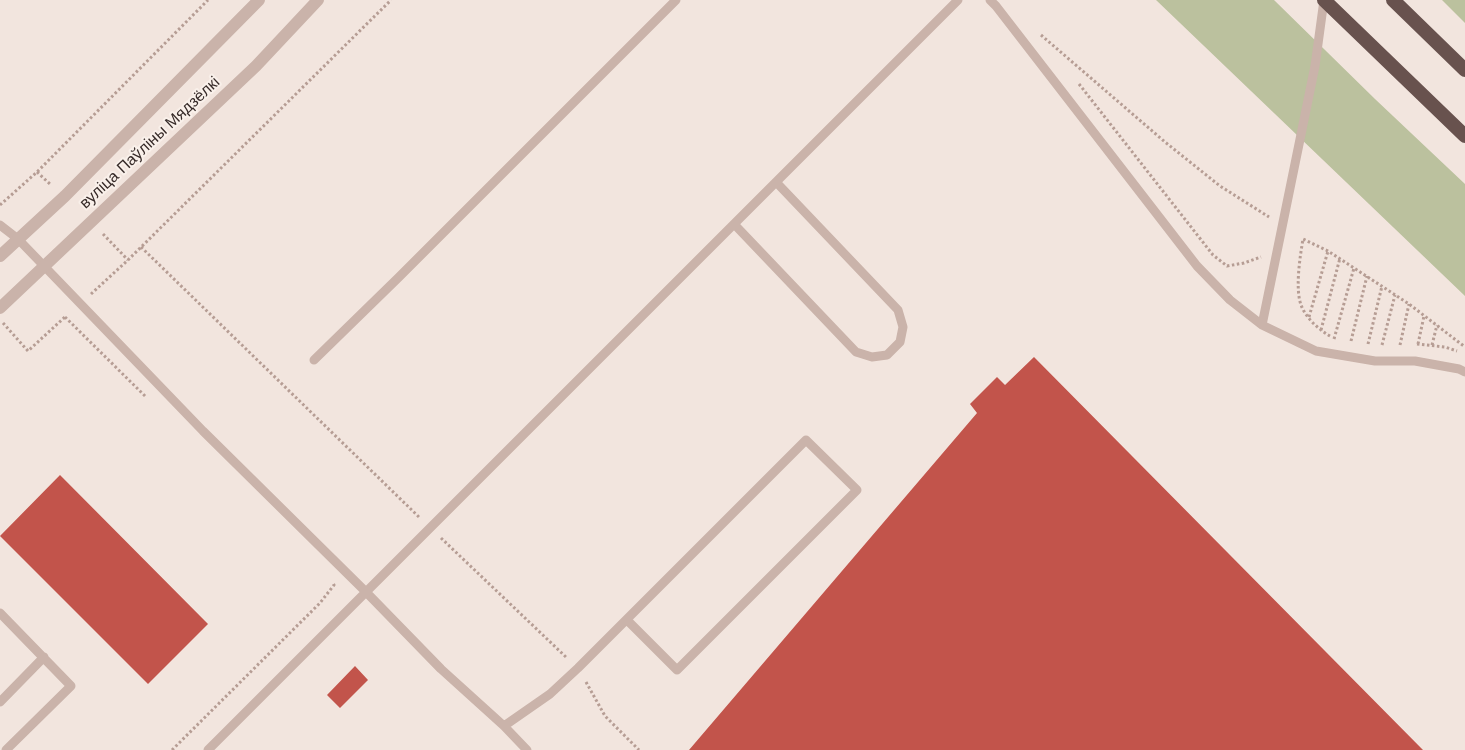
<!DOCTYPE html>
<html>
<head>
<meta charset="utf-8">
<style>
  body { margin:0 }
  canvas { display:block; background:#f2e5de }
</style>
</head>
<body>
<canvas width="1465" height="750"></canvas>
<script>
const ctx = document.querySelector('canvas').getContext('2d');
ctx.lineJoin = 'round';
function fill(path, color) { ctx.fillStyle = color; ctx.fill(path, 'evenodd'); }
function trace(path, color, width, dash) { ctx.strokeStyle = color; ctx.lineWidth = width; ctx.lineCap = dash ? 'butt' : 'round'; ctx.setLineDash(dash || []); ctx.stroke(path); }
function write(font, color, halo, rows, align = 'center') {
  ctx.font = font + ' Helvetica,sans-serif'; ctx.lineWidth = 4; ctx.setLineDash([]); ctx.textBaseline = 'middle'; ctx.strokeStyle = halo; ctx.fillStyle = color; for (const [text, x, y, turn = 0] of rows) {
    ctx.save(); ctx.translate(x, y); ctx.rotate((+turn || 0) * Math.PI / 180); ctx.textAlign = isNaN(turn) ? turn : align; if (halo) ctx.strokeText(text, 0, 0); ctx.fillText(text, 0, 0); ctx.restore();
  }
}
fill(new Path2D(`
  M1156 0H1274L1375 99 1465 184V296Z
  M1442 0H1465V23Z`), '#bbc19e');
fill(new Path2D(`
  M1034 357 1423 750H689L977 413 970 404 997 377 1005 385Z
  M60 475 208 624 148 684 0 536Z
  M355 666 368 680 340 708 327 695Z`), '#c2544b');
trace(new Path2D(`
  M1041 35 1165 142 1220 186 1269 217
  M1079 84 1213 255 1227 266 1244 263 1261 257
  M37 172 51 185
  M0 205 37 172 208 0
  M103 234 128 260
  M141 247 420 518
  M91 294 128 260 391 0
  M65 317 146 397
  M1309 317 1328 251
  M3 323 28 351 66 316
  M1321 330 1340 258
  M1330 336C1318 329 1306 318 1301 305 1295 288 1300 257 1303 239L1328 251 1409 304 1465 347
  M1334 339 1354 268
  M1351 341 1367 276
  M1368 344 1382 286
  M1417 344 1445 347 1457 351
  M1418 344 1424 316
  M1382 345 1395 295
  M1400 345 1409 304
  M1432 345 1437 325
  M441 538 567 658
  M586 682 605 716 639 750
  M172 750 320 603 334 585 333 583`), '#b69d94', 3, [2.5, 2.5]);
trace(new Path2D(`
  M990 0 996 6 1197 266 1230 300 1262 325 1316 351 1375 361H1415L1459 369 1465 372
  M734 224 856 352 872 357 887 355 900 342 903 327 898 310 776 182
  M0 225 18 239 203 431 366 592 441 669 504 726 527 750
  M1262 325 1315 66 1324 0
  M314 360 398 278 676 0
  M0 613 71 686 6 750
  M0 702 44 657
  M504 726 550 694 578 668 806 440 857 490 677 670 627 620
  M208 750 958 0`), '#cab3aa', 9);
trace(new Path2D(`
  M0 256 65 196 259 0
  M0 308 256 66 318 0`), '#cab3aa', 12);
trace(new Path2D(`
  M1324 0 1465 136
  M1393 0 1465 70`), '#68524e', 14);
write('16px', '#372b29', '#f9f0ea', [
  ["вуліца Паўліны Мядзёлкі",150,143,-43]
]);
</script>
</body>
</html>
